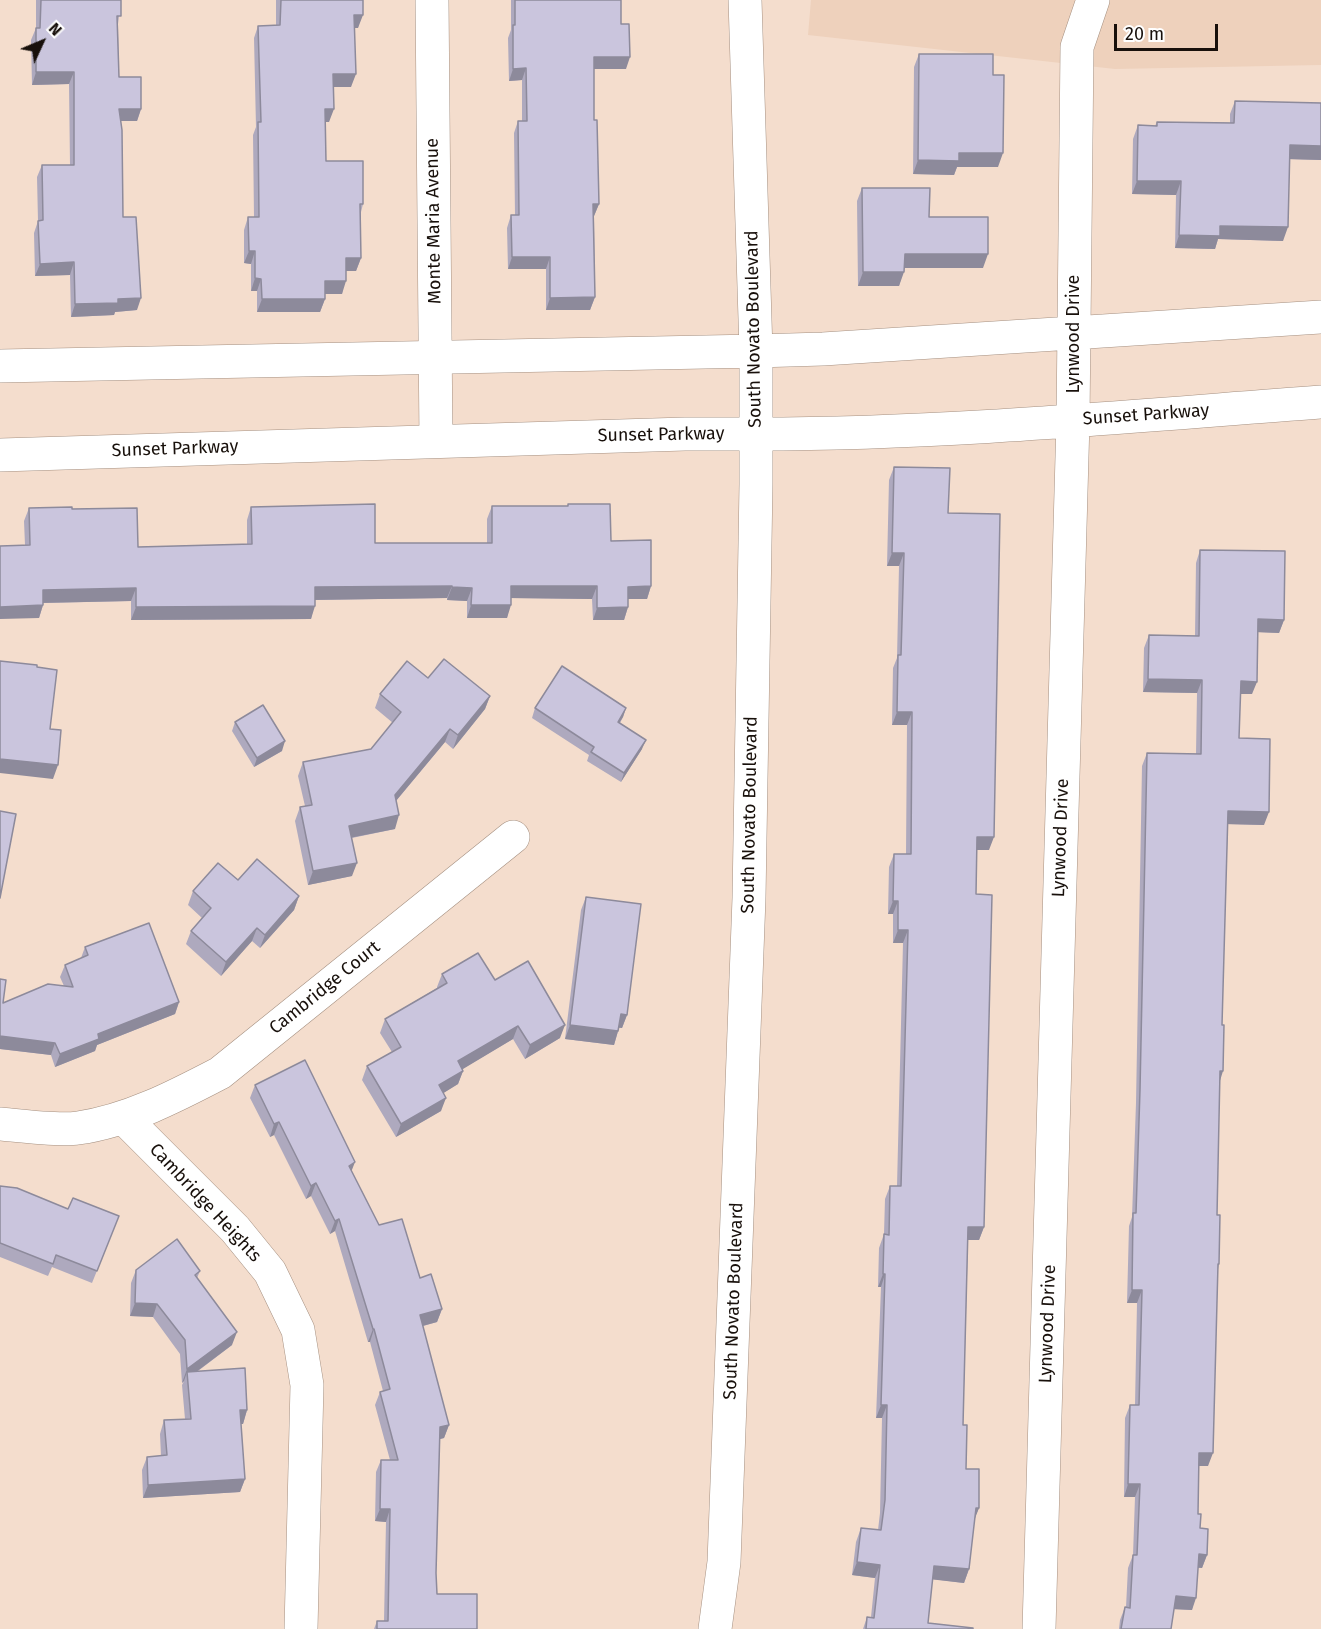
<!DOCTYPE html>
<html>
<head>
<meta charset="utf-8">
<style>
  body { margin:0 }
  #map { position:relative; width:1321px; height:1629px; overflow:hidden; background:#f4ddcd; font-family:"Fira Sans",sans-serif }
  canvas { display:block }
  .north { position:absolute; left:12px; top:12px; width:60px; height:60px; -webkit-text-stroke:4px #fff; paint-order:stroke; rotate:46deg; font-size:16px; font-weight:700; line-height:24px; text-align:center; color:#18100b }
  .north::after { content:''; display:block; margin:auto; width:21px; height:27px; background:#18100b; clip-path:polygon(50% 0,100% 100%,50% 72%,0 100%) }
  .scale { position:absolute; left:1114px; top:24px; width:104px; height:27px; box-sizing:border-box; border:3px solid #18100b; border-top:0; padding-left:8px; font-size:18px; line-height:21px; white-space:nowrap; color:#18100b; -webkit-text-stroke:4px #fff; paint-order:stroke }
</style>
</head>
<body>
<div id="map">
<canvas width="1321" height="1629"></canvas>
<div class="north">N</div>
<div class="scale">20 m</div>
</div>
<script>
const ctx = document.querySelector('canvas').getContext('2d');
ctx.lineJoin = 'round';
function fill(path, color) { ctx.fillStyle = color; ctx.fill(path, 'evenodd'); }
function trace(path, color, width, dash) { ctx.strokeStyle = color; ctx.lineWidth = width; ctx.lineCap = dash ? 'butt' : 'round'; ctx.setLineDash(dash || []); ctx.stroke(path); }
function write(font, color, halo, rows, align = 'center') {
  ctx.font = font + ' "Fira Sans",sans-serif'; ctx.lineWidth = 4.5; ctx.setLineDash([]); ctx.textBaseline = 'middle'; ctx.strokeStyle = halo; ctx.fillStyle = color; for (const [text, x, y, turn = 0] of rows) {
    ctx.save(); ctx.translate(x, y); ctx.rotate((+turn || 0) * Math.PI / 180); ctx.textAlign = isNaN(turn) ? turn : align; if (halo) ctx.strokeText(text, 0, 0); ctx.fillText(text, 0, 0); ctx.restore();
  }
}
fill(new Path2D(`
  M811 0H1321V65L1115 69 808 35Z`), '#eed1bc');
const minor = new Path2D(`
  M432 0 436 441
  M756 351 823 349 1321 317
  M757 434C945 434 1133 416 1321 402
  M123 1117 235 1229 270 1272 298 1330 307 1385 301 1629
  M0 1124C21 1126 59 1131 78 1128 128 1121 176 1096 220 1073L513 837
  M1039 1629 1073 421 1077 47 1093 0`);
const major = new Path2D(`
  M0 366 756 351
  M0 455 685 434H757
  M715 1629 724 1562 749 898 756 484V351L745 0`);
trace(minor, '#a59081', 34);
trace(major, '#a59081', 34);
trace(minor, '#fff', 33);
trace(major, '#fff', 33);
fill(new Path2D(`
  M36 0H121L118 24 119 77 141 109 137 121H121L123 217 137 310 115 312 114 315 71 317 70 275 35 276 34 233 38 221 37 177 42 165H70L69 84 32 85 31 40 36 28Z
  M276 0H363L358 28H354L351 87H333L329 122H325L326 161 363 204 361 212V258L356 271H346L342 294H325V299L320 312H257V291H251V264L244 263V230L248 217H254L253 135 256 127 254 38 258 26 276 25Z
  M511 0H621V24L626 69H594V120L599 204 594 216 595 297 590 310H546V269H508L507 228 511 215H515L514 133 518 121H522V80L509 81 508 38 511 30Z
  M919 54 993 75 998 167H957L954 175 913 174 914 67Z
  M1235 101 1321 103V160L1289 159 1283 241 1218 239 1215 249 1175 248 1176 195 1132 194 1133 139 1138 125 1155 126 1157 122 1230 123V114Z
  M862 188 929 217 983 268H904L899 286H858L857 201Z
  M894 467 948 513 989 850H977L976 894 984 1227 979 1240H968L963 1425 966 1469 979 1508 974 1519 969 1569 964 1583 932 1579 928 1623 973 1629H863L867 1617H871L875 1578 852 1575 856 1542 861 1528 878 1530 880 1513 882 1418H876L881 1287H878L879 1248 884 1234 885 1199 890 1186H897L903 943H893V914H888L889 867 894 854H906L907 725H892L893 668 897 658 899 566H887L889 480Z
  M492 506 611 541 651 586 647 599H628V607L624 620H593L592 599 511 598 507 618H467V601L447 600V598L315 600 311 619 131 620V601L43 603V605L39 618 25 545 24 521 29 508 72 509 138 547 247 544V520L251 507 375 543H487V519Z
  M1200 550 1284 620 1279 633 1258 632 1252 694H1240L1239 738 1264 825 1228 824 1219 1082 1217 1215 1219 1264 1218 1269 1208 1466H1198V1514L1200 1528 1207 1555 1202 1568H1198L1192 1610 1174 1609 1171 1629H1119L1120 1620 1125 1607H1126L1128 1568 1133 1555 1135 1497H1124L1125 1418 1130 1405H1135L1137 1303H1127L1129 1226 1132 1217 1136 1103 1142 766 1147 753 1196 754 1197 693 1143 692 1144 648 1149 635 1195 636 1196 563Z
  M428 678 490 696 485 709 453 749 445 742 396 801 395 829 352 838V876L308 885 295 821 300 807 305 806 298 776 303 762 371 749 393 723 375 708 380 694Z
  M535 708H626L623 717 620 723 642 749 621 782 587 761 589 755 532 718Z
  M235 722 282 751 254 767 232 731Z
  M238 880 299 896 294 910 260 948 252 941 221 976 186 944 191 931 202 918 188 905 193 891Z
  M586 897 627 1015 622 1028H619L614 1045 565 1039 581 910Z
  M85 947 179 1002 175 1014 97 1045 95 1051 55 1067 51 1055 0 1049V979L3 1003 64 986 60 977 65 965 81 958Z
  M442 974 495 980 560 1038 525 1059 513 1039 462 1069 463 1071 458 1084 443 1093 441 1111 396 1137 362 1080 367 1066 392 1052 380 1033 385 1019 437 988V987Z
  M255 1085 351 1171 379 1225 420 1278 442 1309 437 1322 423 1326 449 1425 444 1438 440 1439 436 1573 437 1594 477 1629H374L377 1621H384L386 1522 375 1521 376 1472 381 1460H390L375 1405 380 1392 383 1391 370 1342H368L335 1231 330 1234 311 1196 306 1199 274 1135 270 1137 250 1098Z
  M0 1186 68 1209 119 1216 92 1283 52 1267 48 1276 0 1257Z
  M136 1270 200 1271 197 1278 232 1345 198 1371 247 1410 243 1424H241L245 1479 240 1492 143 1498 142 1470 147 1457 161 1456 160 1434 164 1420 185 1419 182 1385 184 1381 182 1383 180 1354 153 1317 130 1316 131 1283Z`), '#aea9be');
fill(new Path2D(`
  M354 15H363L358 28H349Z
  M594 57H630L626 69H589Z
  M526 68 522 80 509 81 513 69Z
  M36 72H74L69 84 32 85Z
  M333 74H356L351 87H328Z
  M119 109H141L137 121H115Z
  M325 109H334L329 122H320Z
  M1290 145 1321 146V160L1285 159Z
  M959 153H1003L998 167H957L954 175 913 174 918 160Z
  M1137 181H1181L1176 195 1132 194Z
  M593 204H599L594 216H589Z
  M1220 226 1288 227 1283 241 1218 239 1215 249 1175 248 1179 235Z
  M249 251H255L251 264 244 263Z
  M905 254H988L983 268H900Z
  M512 257H550L546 269H508Z
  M346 258H361L356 271H342Z
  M74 262 70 275 35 276 40 264Z
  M863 272H904L899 286H858Z
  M255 278 261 279 257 291H251Z
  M325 281H346L342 294H320Z
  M595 297 590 310H546L550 298Z
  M141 298 137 310 115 312 114 315 71 317 75 304 118 299Z
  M262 299H325L320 312H257Z
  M892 553H904L899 566H887Z
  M452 586 447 598 310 600 315 587Z
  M511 586H597L592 599 507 598Z
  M651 586 647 599H623L628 587Z
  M452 587 472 588 467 601 447 600Z
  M136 588 131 601 38 603 43 590Z
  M43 605 39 618 0 619V607Z
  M471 605H511L507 618H467Z
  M315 606 311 619 131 620 136 607Z
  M628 607 624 620H593L597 608Z
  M1258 619 1284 620 1279 633 1254 632Z
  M1148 679 1202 680 1197 693 1143 692Z
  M1241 681 1257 682 1252 694H1236Z
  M490 696 485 709 453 749 458 735Z
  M626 708 623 717 614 731 618 722Z
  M897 712H912L907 725H892Z
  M450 729 445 742 390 808 395 795Z
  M646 740 642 749 621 782 624 773Z
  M285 741 282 751 254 767 257 758Z
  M0 759 58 765 53 779 0 773Z
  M1228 811 1269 812 1264 825 1223 824Z
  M399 815 395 829 344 839 349 826Z
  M977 837H994L989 850H972Z
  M357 863 352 876 308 885 313 871Z
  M299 896 294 910 260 948 265 935Z
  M893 901H898L893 914H888Z
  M257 928 252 941 221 976 226 962Z
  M898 930H908L903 943H893Z
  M179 1002 175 1014 97 1045 95 1051 55 1067 60 1054 98 1034Z
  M621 1014 627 1015 622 1028 616 1027Z
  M565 1025 560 1038 525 1059 530 1045Z
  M570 1025 618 1031 614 1045 565 1039Z
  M518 1026 513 1039 453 1075 458 1061Z
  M0 1036 55 1043 51 1055 0 1049Z
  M463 1071 458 1084 434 1099 439 1085Z
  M1220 1071H1223L1219 1084Z
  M446 1098 441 1111 396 1137 401 1124Z
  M279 1122 274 1135 270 1137 274 1124Z
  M355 1162 350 1175 349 1166Z
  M316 1183 311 1196 306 1199 311 1186Z
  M339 1219 335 1231 330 1234 335 1221Z
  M968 1227H984L979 1240H964Z
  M883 1274H885L881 1287H878Z
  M1132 1290H1142L1137 1303H1127Z
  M135 1303 157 1304 153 1317 130 1316Z
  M442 1309 437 1322 415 1328 420 1315Z
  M373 1329H374L370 1342H368Z
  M237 1332 232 1345 188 1378 187 1372 184 1381 182 1383 187 1369Z
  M881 1405H887L882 1418H876Z
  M240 1410H247L243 1424H235Z
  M449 1425 444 1438 436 1440 440 1427Z
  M1199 1453H1213L1208 1466H1194Z
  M245 1479 240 1492 143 1498 148 1485Z
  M1128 1484H1140L1135 1497H1124Z
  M976 1508H979L974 1521Z
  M380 1509H390L386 1522 375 1521Z
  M1199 1554 1207 1555 1202 1568 1194 1567Z
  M857 1562 880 1565 875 1578 852 1575Z
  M934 1566 969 1569 964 1583 929 1579Z
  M1176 1596 1196 1598 1192 1610 1171 1609Z`), '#8d8a9b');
const building = new Path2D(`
  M41 0H121V16H117L119 77H141V109H119L122 130 123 217H136L141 298 118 299V303L75 304 74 262 40 264 38 221 43 220 42 165H74V72H36V28H40Z
  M281 0H363V15H354L356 74H333L334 109H325L326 161H363V204H360L361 258H346V281H325V299H262L261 279 255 278V251H249L248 217H259L258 122H261L258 26 280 25Z
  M515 0H621V24H629L630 57H594V120H597L599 204H593L595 297 550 298V257H512L511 215H519L518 121H527L526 68 513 69V25H515Z
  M919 54H993V75H1004L1003 153H959V161L918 160Z
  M1235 101 1321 103V146L1290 145 1288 227 1220 226V236L1179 235 1181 181H1137L1138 125 1157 126V122L1234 123Z
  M862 188H930L929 217H988V254H905L904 272H863Z
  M894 467 950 468 948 513 1000 514 994 837H977L976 894 992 895 984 1227H968L963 1425H967L966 1469H979V1508H976L969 1569 934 1566 928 1623 973 1628V1629H866L867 1617 874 1618 880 1565 857 1562 861 1528 881 1530 885 1500 887 1405H881L885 1274H883L884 1234 889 1235 890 1186H901L908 930H898V901H893L894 854H911L912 712H897L898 655H901L904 553H892Z
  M375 504V543H492V506H568V504H610L611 541 651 540V586L628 587V607L597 608V586H511V605H471L472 588 452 587V586L315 587V606L136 607V588L43 590V605L0 607V546L30 545 29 508 72 507V509L137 508 138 547 252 544 251 507Z
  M1200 550 1285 551 1284 620 1258 619 1257 682 1241 681 1239 738 1270 739 1269 812 1228 811 1222 1025H1224L1223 1071H1220L1217 1215H1220L1219 1264H1218L1213 1453H1199L1198 1514H1201L1200 1528 1208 1529 1207 1555 1199 1554 1196 1598 1176 1596 1171 1629H1121L1125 1607 1130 1608 1133 1555H1137L1140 1484H1128L1130 1405H1139L1142 1290H1132L1133 1213H1136L1140 1090 1147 753 1201 754 1202 680 1148 679 1149 635 1199 636Z
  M444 659 490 696 458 735 450 729 395 795 399 815 349 826 357 863 313 871 300 807 312 805 303 762 371 749 401 712 380 694 407 661 428 678Z
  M0 661 37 665V667L57 670 50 729 61 730 58 765 0 759Z
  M562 666 626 708 618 722 646 740 624 773 591 752 594 747 535 708Z
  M263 705 285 741 257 758 235 722Z
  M0 811 16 814 0 898Z
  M257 859 299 896 265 935 257 928 226 962 191 931 211 908 193 891 218 863 238 880Z
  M586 897 641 904 627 1015 621 1014 618 1031 570 1025Z
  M149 923 179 1002 98 1034 99 1039 60 1054 55 1043 0 1036V979L6 980 3 1003 48 984 73 987 65 965 88 955 85 947Z
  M478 953 495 980 528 961 565 1025 530 1045 518 1026 458 1061 463 1071 439 1085 446 1098 401 1124 367 1066 401 1047 385 1019 447 983 442 974Z
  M305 1060 355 1162 349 1166 379 1225 402 1219 420 1278 431 1274 442 1309 420 1315 449 1425 440 1427 436 1573 437 1594H477V1629H377V1621H388L390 1509H380L381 1460H398L380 1392 390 1389 374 1329H373L339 1219 335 1221 316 1183 311 1186 279 1122 274 1124 255 1085Z
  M0 1186 17 1188 68 1209 73 1198 119 1216 97 1271 56 1255 53 1264 0 1243Z
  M177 1239 200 1271 195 1275 237 1332 187 1369 185 1340 157 1304 135 1303 136 1270Z
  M245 1368 247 1410H240L245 1479 148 1485 147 1457 167 1455 164 1420 191 1419 187 1372Z`);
fill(building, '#cac5dd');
trace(building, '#8d8a9b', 1.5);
write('18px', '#18100b', '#fff', [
  ["Monte Maria Avenue",434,221,-91],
  ["South Novato Boulevard",754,329,-91],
  ["Lynwood Drive",1074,334,-90],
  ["Sunset Parkway",1146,415,-4],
  ["Sunset Parkway",661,435,-1],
  ["Sunset Parkway",175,449,-2],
  ["South Novato Boulevard",750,815,-89],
  ["Lynwood Drive",1061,838,-88],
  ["Cambridge Court",325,988,-39],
  ["Cambridge Heights",205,1203,47],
  ["South Novato Boulevard",734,1301,-88],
  ["Lynwood Drive",1048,1324,-88]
]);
</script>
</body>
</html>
